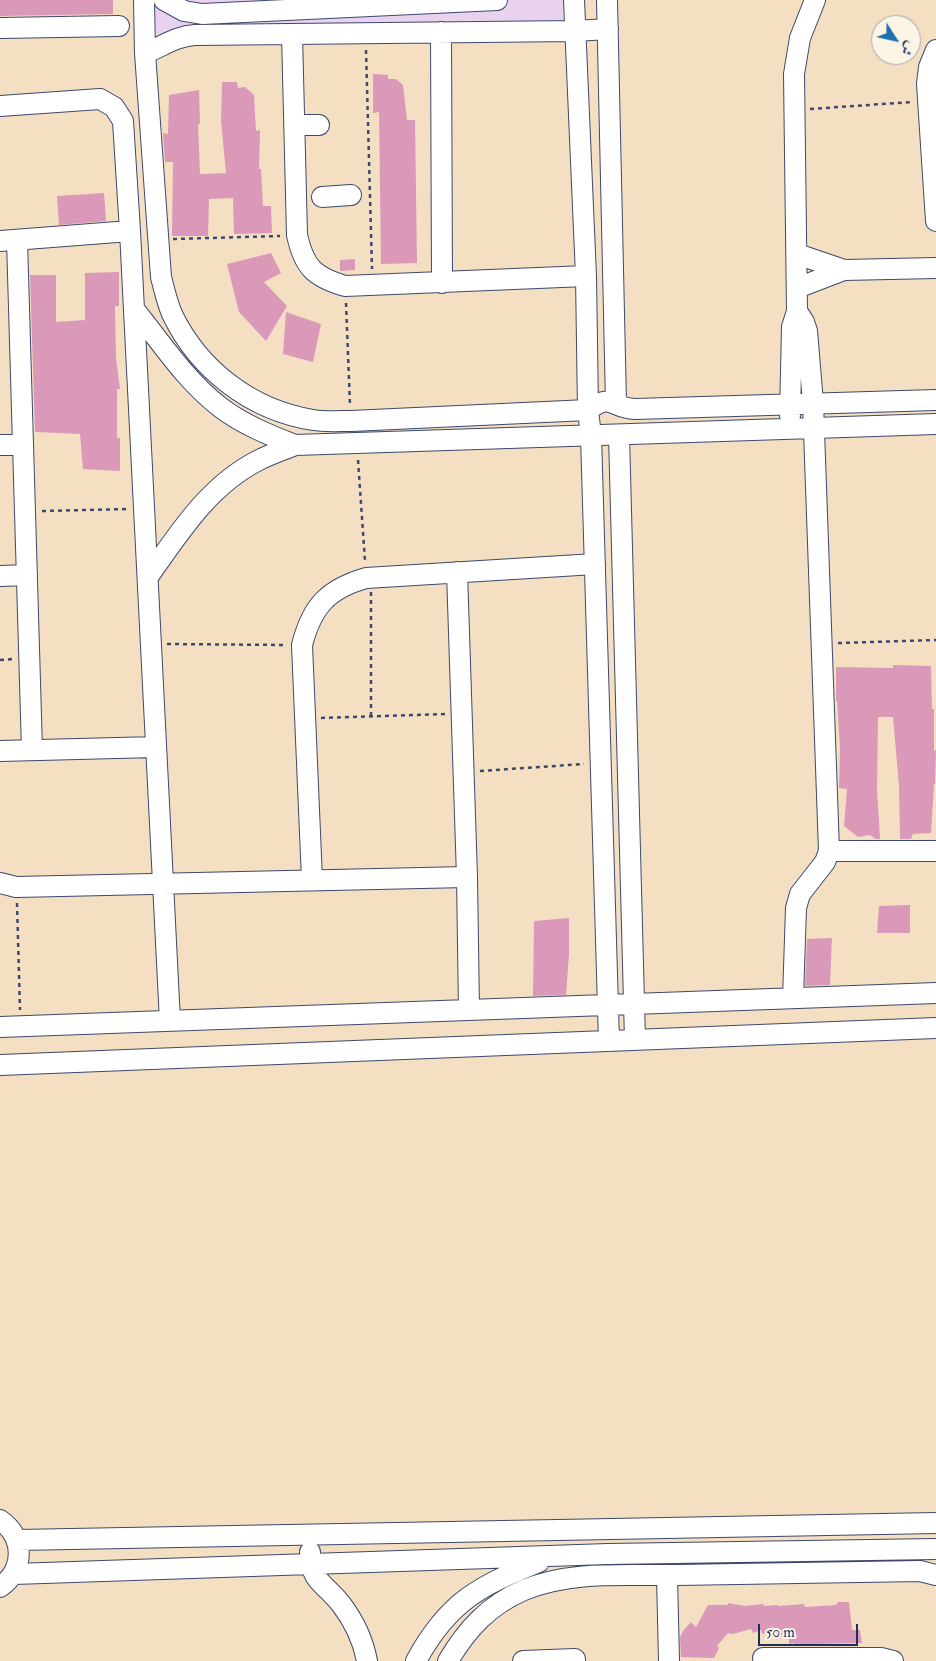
<!DOCTYPE html>
<html>
<head>
<meta charset="utf-8">
<style>
  body { margin:0 }
  #map { position:relative; width:936px; height:1661px; overflow:hidden; background:#f4dfc2; font-family:"IM FELL Double Pica",Amiri,serif }
  canvas { display:block }
  .north { position:absolute; left:871px; top:15px; width:50px; height:50px; box-sizing:border-box; background:#fcf5e5; border:1px solid #a2a6af; border-radius:50%; rotate:125deg; font-size:14px; font-weight:700; line-height:20px; text-align:center; color:#1b2f5e }
  .north::after { content:''; display:block; margin:auto; width:18px; height:22px; background:#1f6fb2; clip-path:polygon(50% 0,100% 100%,50% 72%,0 100%) }
  .scale { position:absolute; left:758px; top:1624px; width:100px; height:22px; box-sizing:border-box; border:2px solid #1b2f5e; border-top:0; padding-left:6px; font-size:15px; line-height:18px; white-space:nowrap; color:#1b2f5e; -webkit-text-stroke:4px #fcf5e5; paint-order:stroke }
</style>
</head>
<body>
<div id="map">
<canvas width="936" height="1661"></canvas>
<div class="north">ش</div>
<div class="scale">50 m</div>
</div>
<script>
const ctx = document.querySelector('canvas').getContext('2d');
ctx.lineJoin = 'round';
function fill(path, color) { ctx.fillStyle = color; ctx.fill(path, 'evenodd'); }
function trace(path, color, width, dash) { ctx.strokeStyle = color; ctx.lineWidth = width; ctx.lineCap = dash ? 'butt' : 'round'; ctx.setLineDash(dash || []); ctx.stroke(path); }
fill(new Path2D(`
  M147 0H577L578 36 148 34Z`), '#e8d2ee');
fill(new Path2D(`
  M0 0H113V14L0 16Z
  M373 74 388 75V79H396L403 85 407 120H415L417 263 381 264 379 112 373 113Z
  M222 82H237L238 88 245 87 254 95 256 131 260 130 259 169H261L263 206H271L272 233 234 234 233 198 209 199 208 236H172L173 162H165L163 133 168 134 169 95 199 90 200 124H198L200 174 226 173 221 121Z
  M104 193 106 221 59 225 57 196Z
  M271 253 281 273 264 282 287 306 266 341 239 312 227 264Z
  M355 259V270L340 271V260Z
  M119 272V306H115L116 358 120 389H117V438H120V471L83 469 80 434 35 432 30 275H56V322L85 320V273Z
  M286 312 321 324 313 362 283 354Z
  M893 665 931 666 932 709H934V751L936 750 935 784H934L931 833 913 834 911 839H900L899 786 893 717H878L877 790 880 839H876L870 835 858 837 844 826 847 789 839 788 840 747 837 701H836V667L893 668Z
  M910 905V933H877L879 906Z
  M569 918V954L566 995 533 996 534 921Z
  M832 938 830 985 805 986 807 939Z
  M838 1602H849L852 1630H860L862 1643 815 1644V1646H803V1644L794 1646V1643L789 1644V1635L774 1638 773 1635 767 1636 768 1632 762 1634 761 1630 753 1633 751 1629 733 1634 728 1633 717 1646 719 1648 714 1658 681 1657 680 1637 683 1631 691 1622 696 1627 708 1605H728V1603L745 1606 763 1604 764 1606 778 1605V1606L804 1604 805 1607 836 1605Z`), '#db99ba');
const minor = new Path2D(`
  M144 0 145 53 161 277C164 289 167 302 172 314 199 370 251 410 313 420 325 422 339 421 351 421L588 410C613 392 610 408 635 409L936 400
  M164 0 184 11 202 14 497 0
  M574 0 586 276 588 410 591 436 609 1041
  M607 0 616 403
  M0 28 119 26
  M441 32 442 283
  M292 34 297 235C304 267 314 277 345 286L586 276
  M936 50 929 67 927 84 936 221
  M145 53C162 47 176 36 195 35L575 31 608 29
  M0 106 100 99 114 107 123 121 130 231 170 1021
  M294 125H319
  M322 197 351 195
  M17 240 32 750
  M0 241 130 231
  M797 254 844 270 936 268
  M797 288 844 270
  M134 309C161 342 185 380 220 407 242 424 269 435 295 445
  M790 416 792 327 797 311 794 74 800 38 815 0
  M619 435 635 1040
  M0 445H23
  M457 572 467 877 469 1010
  M0 576 27 575
  M148 577C179 533 209 485 259 460 271 454 283 450 295 445L936 424
  M0 751 156 747
  M829 851H936
  M312 880 302 645C312 606 328 589 366 578L595 564
  M0 883 16 887 467 877
  M793 998 796 908 800 894 825 862 829 851 813 403 807 331 804 322 797 311
  M0 1027 936 993
  M0 1065 936 1028
  M0 1520C25 1537 25 1570 0 1587
  M17 1540 936 1523
  M310 1552C310 1582 325 1583 341 1604 354 1621 363 1640 367 1661
  M14 1574 608 1554 936 1549
  M667 1576 669 1661
  M763 1658H881L893 1661
  M416 1661C448 1602 479 1586 539 1562
  M448 1661C467 1629 489 1605 524 1590 572 1570 626 1576 677 1575 758 1574 839 1572 920 1571L936 1575
  M523 1661 575 1659`);
trace(minor, '#3c496d', 22);
trace(new Path2D(`
  M366 50 372 269
  M810 109 912 102
  M173 239 280 236
  M346 303 350 405
  M358 460 365 561
  M42 511 129 509
  M838 643 936 640
  M167 644 287 645
  M0 660 13 659
  M371 716V592
  M321 718 445 714
  M480 771 584 764
  M17 903 20 1010`), '#3c496d', 2.5, [4, 4]);
trace(minor, '#fff', 20);
</script>
</body>
</html>
